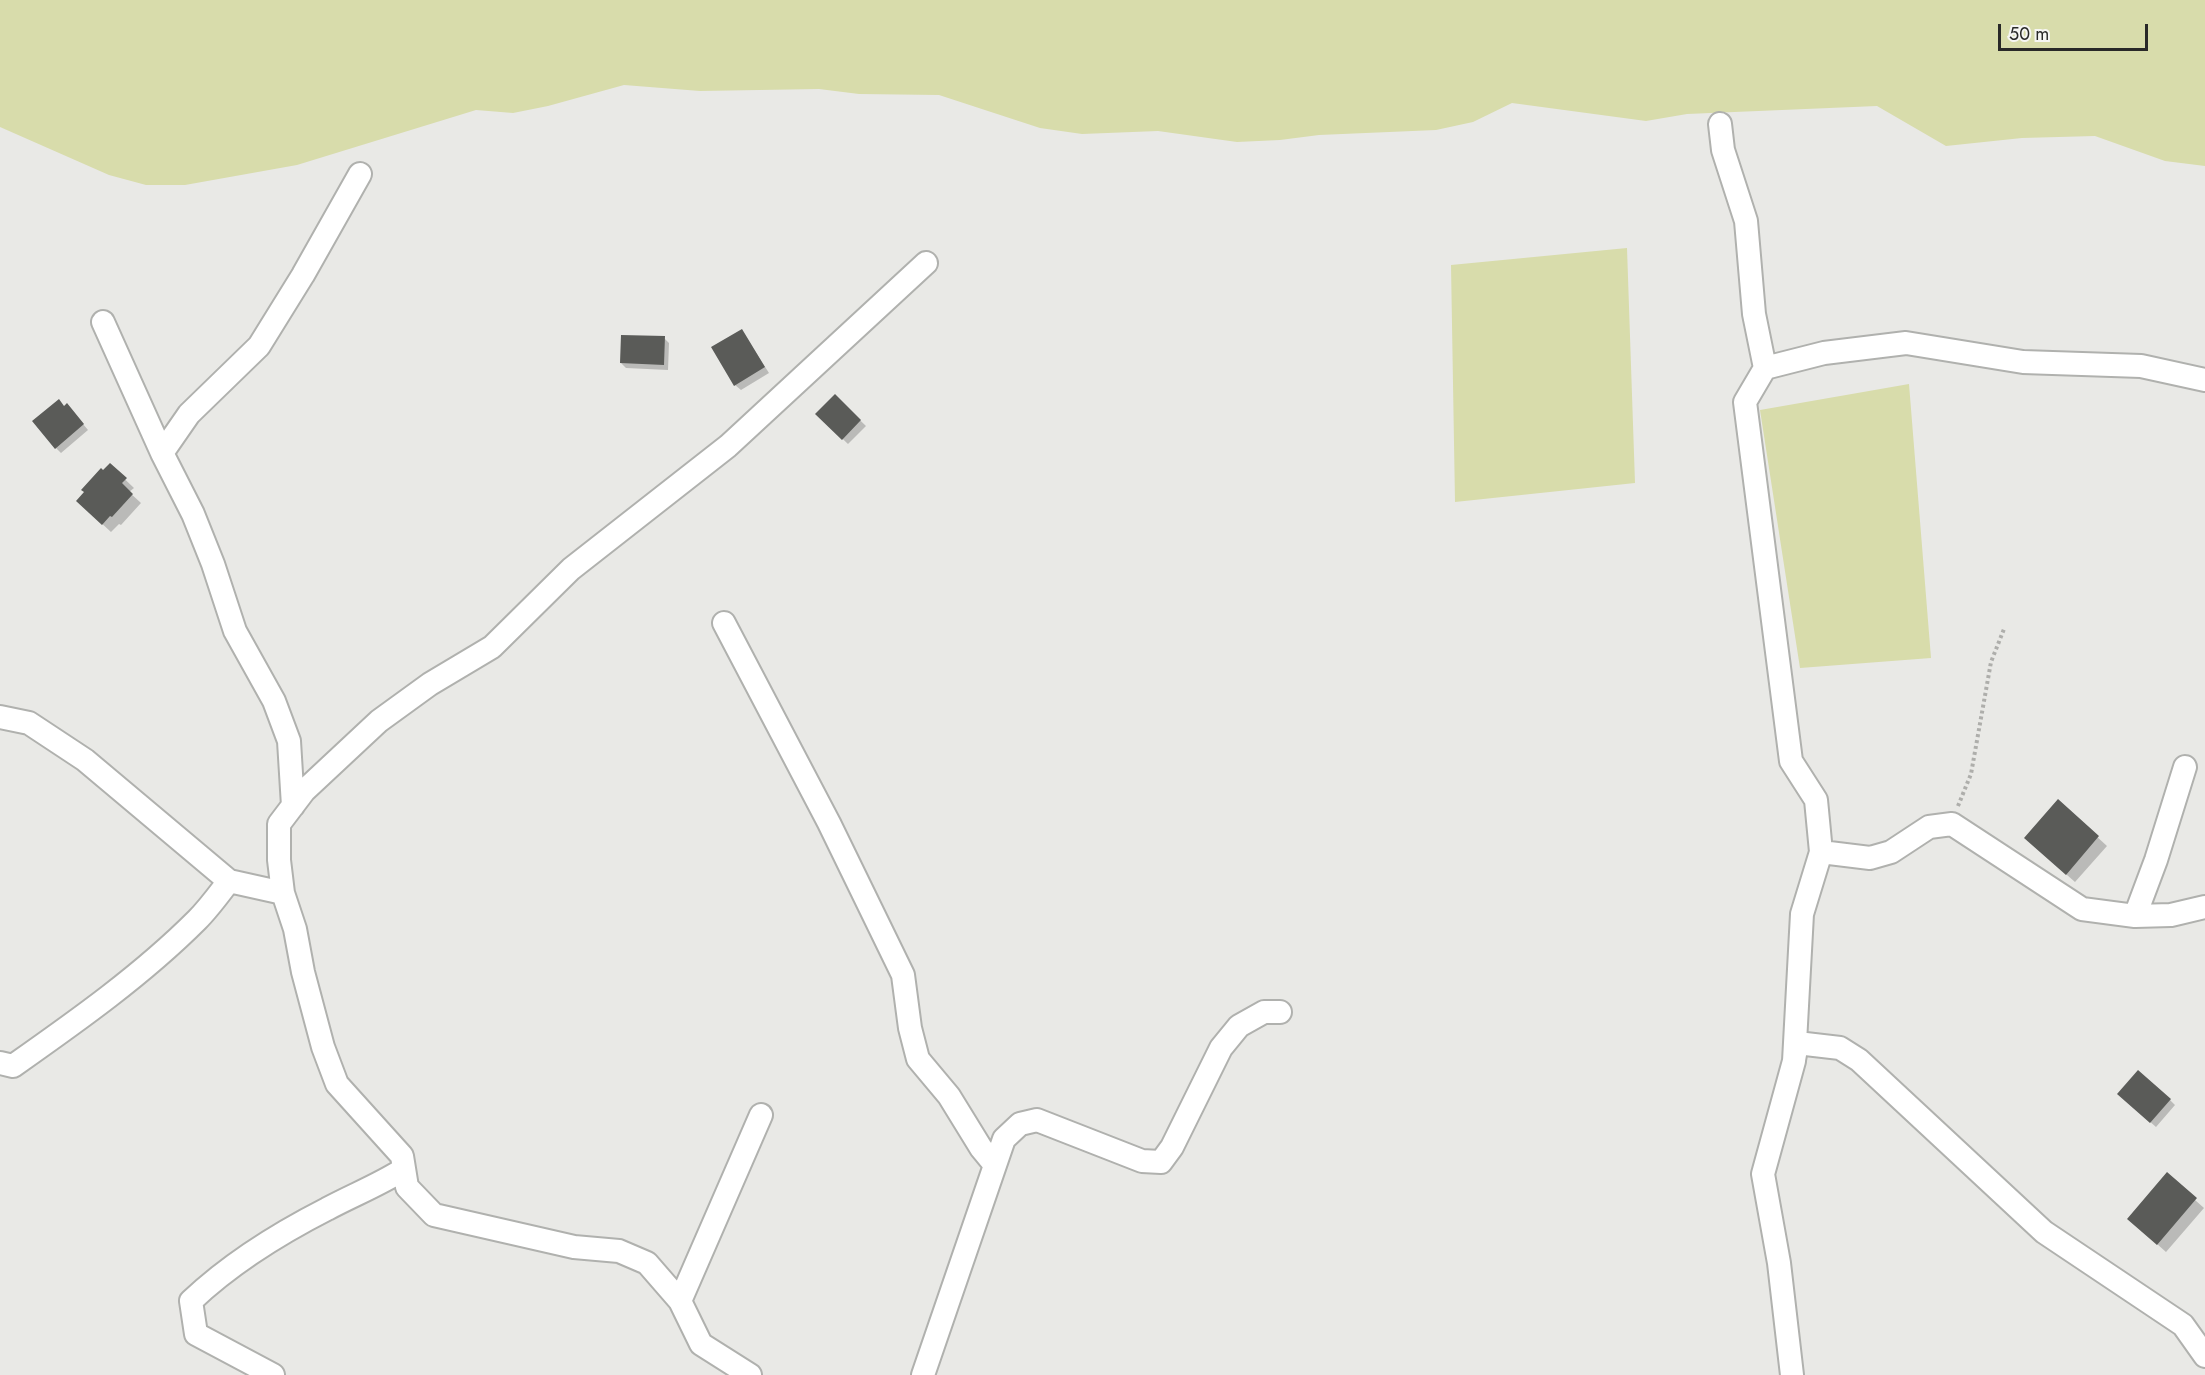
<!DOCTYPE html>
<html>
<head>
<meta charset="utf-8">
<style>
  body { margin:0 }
  #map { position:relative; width:2205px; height:1375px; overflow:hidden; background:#e9e9e6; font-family:Jost,sans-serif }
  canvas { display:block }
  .scale { position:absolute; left:1998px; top:24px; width:150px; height:27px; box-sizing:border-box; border:3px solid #292928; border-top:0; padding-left:8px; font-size:18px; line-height:21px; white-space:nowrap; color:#292928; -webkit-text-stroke:4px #f6f6f3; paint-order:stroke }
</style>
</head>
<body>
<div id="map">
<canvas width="2205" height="1375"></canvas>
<div class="scale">50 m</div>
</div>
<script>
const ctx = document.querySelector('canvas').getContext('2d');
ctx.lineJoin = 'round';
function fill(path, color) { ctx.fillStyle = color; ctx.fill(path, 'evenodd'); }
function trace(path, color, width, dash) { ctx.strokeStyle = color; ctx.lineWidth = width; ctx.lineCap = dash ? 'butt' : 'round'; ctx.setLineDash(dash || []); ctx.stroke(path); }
fill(new Path2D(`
  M0 0H2205V166L2165 161 2095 136 2022 138 1946 146 1877 106 1687 114 1646 121 1512 103 1473 122 1436 130 1319 135 1280 140 1237 142 1158 131 1082 134 1040 128 939 95 859 94 819 89 700 91 624 85 548 106 513 113 476 110 297 165 185 185H146L109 175 0 127Z
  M1627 248 1635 483 1455 502 1451 265Z
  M1909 384 1931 658 1800 668 1760 410Z`), '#d8dcab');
fill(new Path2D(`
  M742 331 769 373 741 390 735 385Z
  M664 338 669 343 668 370 626 368 621 363Z
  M835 396 866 426 848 444 817 414Z
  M65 407 72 411 88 430 61 453 56 448Z
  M110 465 134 488 129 492 141 503 121 525 119 524 111 532 86 509 103 472Z
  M2058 801 2107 846 2075 882 2034 846Z
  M2124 1099 2170 1100 2175 1105 2156 1127Z
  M2167 1175 2204 1208 2166 1252 2138 1227Z`), '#0003');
fill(new Path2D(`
  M742 329 765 367 734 386 711 347Z
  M621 335 665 336 664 365 620 363Z
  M835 394 861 420 842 440 815 414Z
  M59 399 64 406 67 403 84 424 55 449 32 421Z
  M110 463 127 478 122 483 133 494 112 517 110 516 102 525 76 501 84 492 81 490 101 468 103 470Z
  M2058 799 2099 836 2066 875 2024 838Z
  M2138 1070 2171 1099 2150 1123 2117 1094Z
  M2167 1172 2197 1198 2157 1245 2127 1219Z`), '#5a5b58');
const minor = new Path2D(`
  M1720 124 1723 150 1746 221 1754 314 1765 368
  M103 322 162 453 193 514 213 564 235 631 274 701 289 741 293 806
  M162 453 189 414 259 346 303 275 360 174
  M724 623 829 823 903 975 910 1028 918 1059 949 1096 981 1148 995 1165
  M0 717 29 723 85 760 229 881 283 893
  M1821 852 1870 858 1891 852 1929 827 1952 824 2082 909 2135 916 2171 915 2205 907
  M2135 916 2156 860 2185 767
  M1794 1060 1797 1043 1840 1048 1859 1060 2044 1232 2183 1325 2205 1356
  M0 1063 13 1066C77 1021 142 975 197 920 209 908 219 894 229 881
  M680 1301 647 1263 619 1251 574 1247 434 1215 407 1187 402 1156 337 1084 323 1047 303 972 295 929 283 893 279 860V824L304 791 379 721 430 684 492 647 571 569 728 446 926 263
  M273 1375 196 1334 191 1301C231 1263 278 1234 327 1209 353 1195 379 1185 404 1169
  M750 1375 701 1344 680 1301 761 1115
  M923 1375 1004 1139 1020 1124 1037 1120 1142 1161 1161 1162 1172 1147 1221 1048 1239 1026 1264 1012H1280
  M1792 1375 1779 1263 1763 1174 1794 1061 1802 914 1821 852 1816 800 1791 761 1745 402 1765 368 1824 353 1906 343 2023 362 2141 366 2205 380`);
trace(minor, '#b0b1ae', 26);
trace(new Path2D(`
  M1958 806 1971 774 1991 662 2004 629`), '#aeaeab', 4, [3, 3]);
trace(minor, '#fff', 22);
</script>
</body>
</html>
